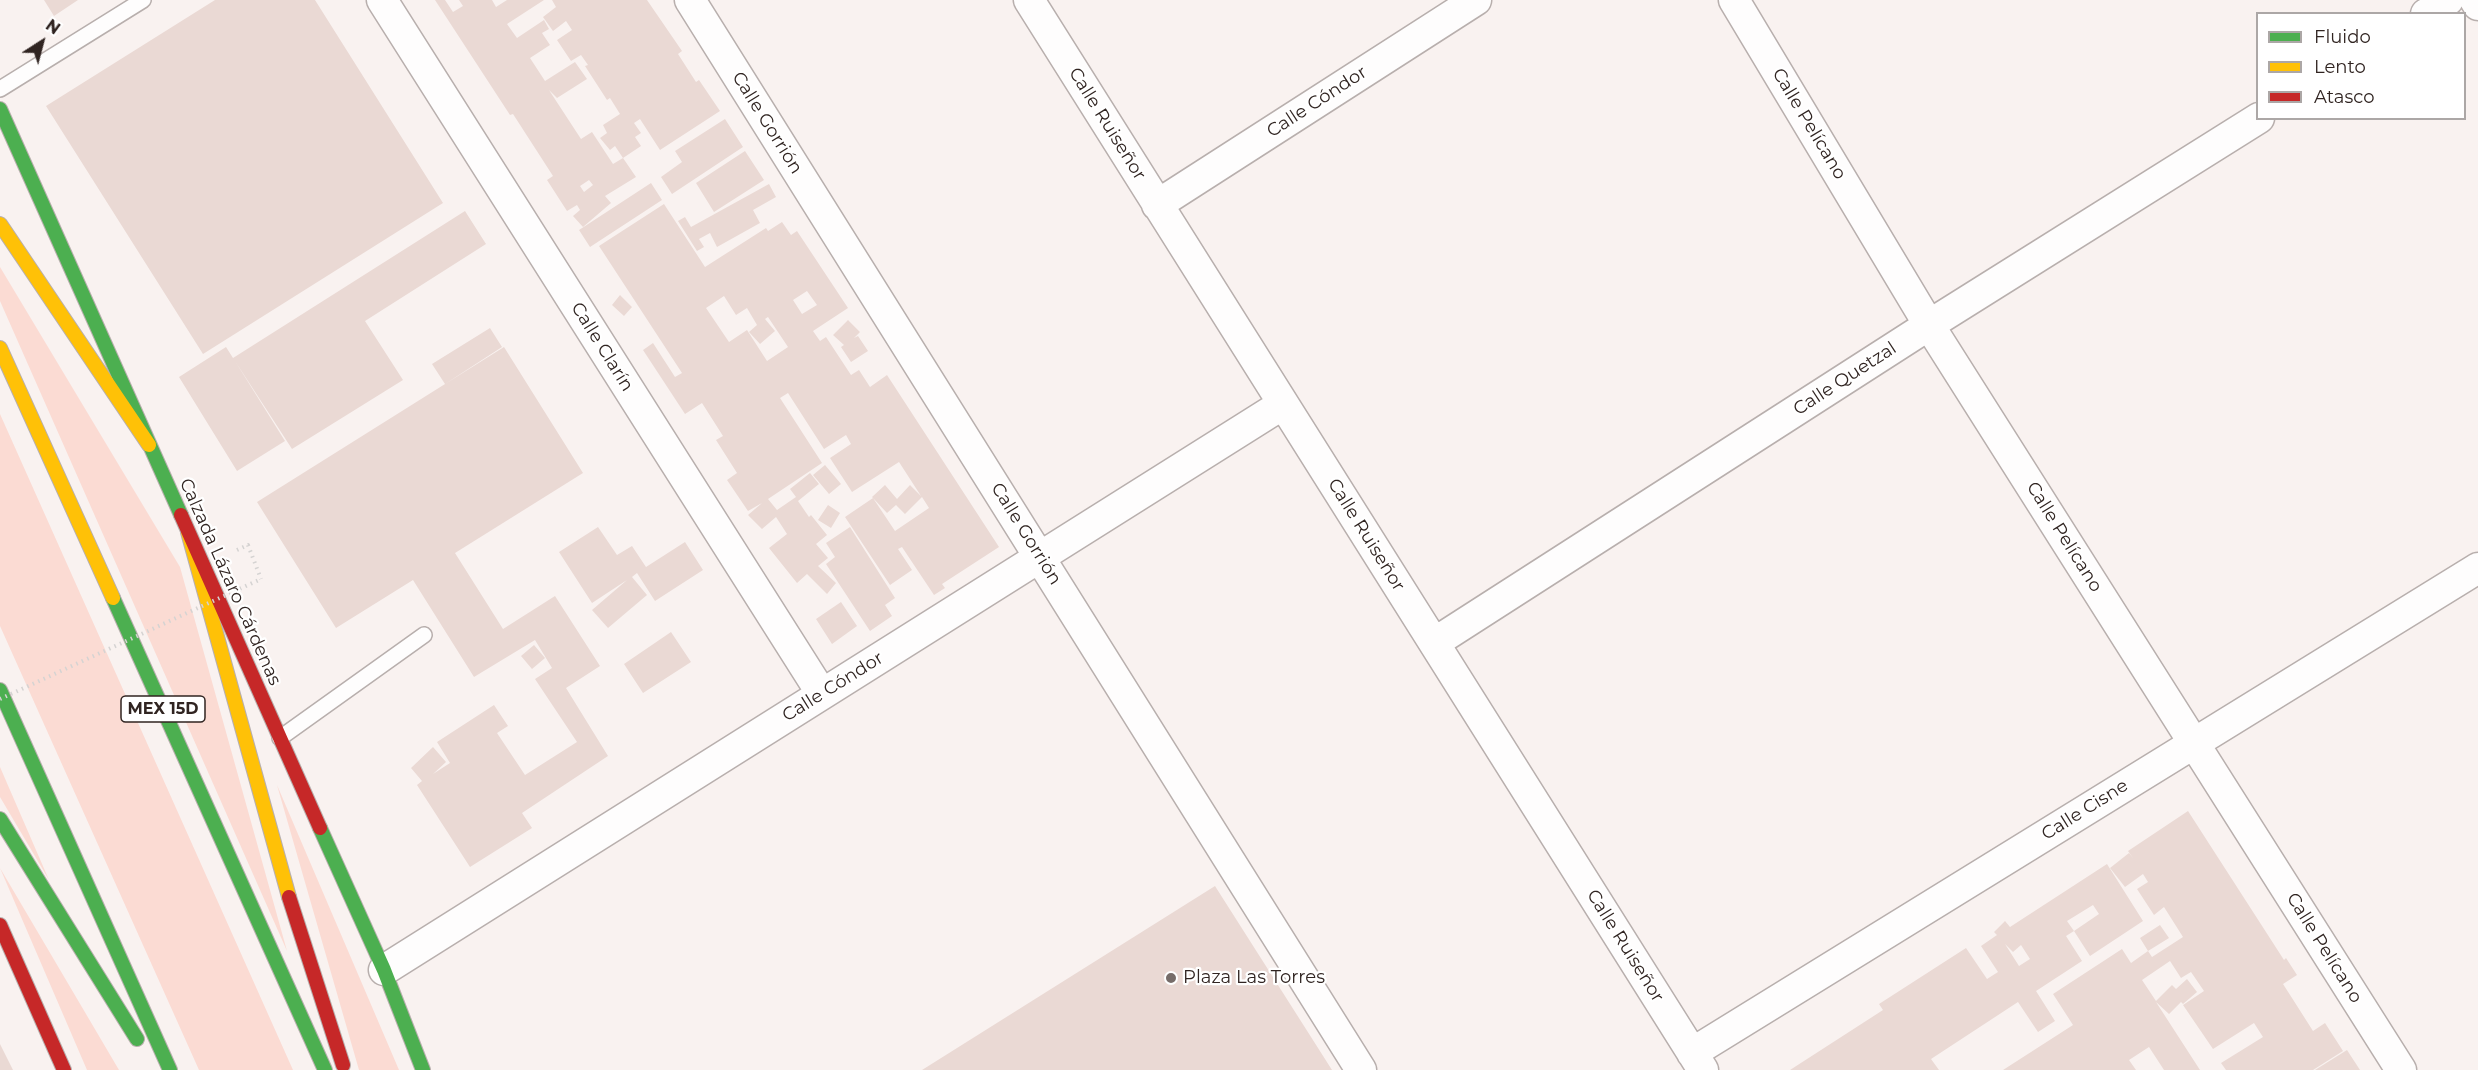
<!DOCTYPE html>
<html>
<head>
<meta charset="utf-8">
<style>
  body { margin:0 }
  #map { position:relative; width:2478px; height:1070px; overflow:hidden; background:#f9f2f0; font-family:Montserrat,sans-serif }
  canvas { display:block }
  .legend { position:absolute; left:2256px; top:12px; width:210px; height:108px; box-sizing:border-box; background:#fff; border:2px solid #aca7a6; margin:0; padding:8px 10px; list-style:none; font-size:18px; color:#302421 }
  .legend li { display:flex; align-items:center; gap:12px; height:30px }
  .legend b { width:30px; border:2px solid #aca7a6 }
  .north { position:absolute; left:12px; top:12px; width:60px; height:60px; -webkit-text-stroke:4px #fff; paint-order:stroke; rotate:36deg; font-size:16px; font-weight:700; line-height:24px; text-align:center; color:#302421 }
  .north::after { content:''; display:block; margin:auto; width:21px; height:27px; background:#302421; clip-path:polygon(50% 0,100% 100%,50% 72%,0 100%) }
</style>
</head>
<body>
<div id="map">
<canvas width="2478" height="1070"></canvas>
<ul class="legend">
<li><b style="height:8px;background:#4caf50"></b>Fluido</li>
<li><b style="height:8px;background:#ffc107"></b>Lento</li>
<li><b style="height:8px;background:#c62828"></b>Atasco</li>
</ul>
<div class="north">N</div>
</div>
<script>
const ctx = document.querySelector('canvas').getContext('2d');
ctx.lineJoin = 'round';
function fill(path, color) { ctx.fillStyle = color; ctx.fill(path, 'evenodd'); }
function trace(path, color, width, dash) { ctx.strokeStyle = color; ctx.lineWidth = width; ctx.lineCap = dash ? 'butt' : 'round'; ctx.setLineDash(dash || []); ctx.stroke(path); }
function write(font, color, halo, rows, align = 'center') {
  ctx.font = font + ' Montserrat,sans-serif'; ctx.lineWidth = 4.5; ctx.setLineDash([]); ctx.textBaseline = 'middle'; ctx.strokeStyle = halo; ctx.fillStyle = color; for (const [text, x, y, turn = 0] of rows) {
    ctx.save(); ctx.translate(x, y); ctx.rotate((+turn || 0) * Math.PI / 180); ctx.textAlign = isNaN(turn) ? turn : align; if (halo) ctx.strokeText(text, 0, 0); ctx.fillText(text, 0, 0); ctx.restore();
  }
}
fill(new Path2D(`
  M0 267 180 567 287 951 0 301Z
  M0 414 293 1070H199L0 626Z
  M0 767 49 880 0 797Z
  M277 785 399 1070H359Z
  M0 868 119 1070H87Z`), '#fbdbd3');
fill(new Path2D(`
  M44 0H78L54 16Z
  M215 0H315L443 203 203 354 46 106Z
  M435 0H445L453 12 463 6 459 0H492L496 7 507 0H544L507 24 517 38 544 20 549 29 542 33 550 45 530 58 545 81 575 62 587 79 557 98 549 90 581 139 592 132 613 164 623 158 636 177 605 196 611 203 583 227 573 216 580 210 577 205 567 211 547 180 553 176 513 114 510 115ZM589 180 593 185 584 192 580 186Z
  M552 0H647L682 51 678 54 696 82 699 80 720 111 660 150 640 119 634 123 641 133 635 137 641 146 623 158 615 146 610 150 600 138 607 133 603 125 620 114 610 98 607 100 585 66 588 65 581 55 571 61 557 40 572 30 566 21 553 31 543 17 556 7Z
  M725 119 743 147 672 194 661 177 682 162 675 151Z
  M745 151 764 180 714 212 696 183Z
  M651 183 662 200 590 247 579 230Z
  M769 184 776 197 753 210 760 223 717 247 710 233 699 239 704 247 697 251 678 221 685 217 691 227Z
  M664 204 705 267 766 228 768 231 782 222 791 235 797 231 848 308 813 331 820 341 826 337 851 375 859 370 870 387 887 375 999 547 942 584 945 588 934 595 902 547 898 549 912 570 890 585 845 517 873 498 895 531 929 508 922 497 905 514 896 505 887 513 872 497 885 485 897 499 910 485 921 496 899 462 852 492 830 458 851 444 846 435 824 449 788 393 780 398 822 463 768 499 777 510 796 497 790 489 810 473 819 484 798 501 809 517 811 515 827 535 816 544 828 558 818 566 836 583 827 594 807 574 797 583 769 548 787 534 776 517 762 529 748 515 762 503 748 511 727 480 737 473 716 440 723 436 702 403 685 414 643 350 653 343 675 377 682 373 599 246ZM807 291 817 305 802 314 793 300ZM724 296 736 315 747 308 757 325 749 332 760 344 775 331 765 319 768 317 788 347 767 361 747 330 729 342 706 308Z
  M465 211 486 244 365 321 403 380 292 449 235 361 285 441 237 471 179 377 226 347 233 358Z
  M620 295 632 307 624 316 612 305Z
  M848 320 860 332 854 338 858 336 868 351 851 362 841 347 844 345 833 335Z
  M490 328 502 347 445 384 432 364Z
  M504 347 583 473 455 553 503 629 555 596 600 666 566 688 608 756 522 813 532 828 470 867 417 785 422 781 411 768 433 747 446 762 433 774 450 763 437 742 494 705 508 726 497 733 525 775 577 742 535 679 552 668 535 640 474 677 413 580 336 628 257 502Z
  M825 465 841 484 829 494 813 475Z
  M828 505 840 513 831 528 818 520Z
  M598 527 617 555 632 546 646 567 685 542 703 570 655 601 637 573 632 577 647 595 608 628 592 610 627 580 592 603 559 552Z
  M850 527 895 598 885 605 892 616 870 631 826 564 835 557 826 543Z
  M841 602 857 626 832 644 816 619Z
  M671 632 691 662 643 693 624 664Z
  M534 645 545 658 532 669 521 656Z
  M2188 811 2284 960 2286 958 2297 975 2283 984 2292 998 2313 1031 2325 1023 2343 1051 2313 1070H2226L2221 1063 2263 1037 2254 1023 2213 1049 2183 1005 2204 991 2191 972 2181 978 2170 961 2142 980 2156 1001 2172 985 2176 989 2187 979 2197 992 2183 1004 2181 1002 2169 1014 2156 1002 2200 1070H2164L2149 1047 2129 1060 2136 1070H2003L2073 1025 2053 994 2122 949 2131 963 2148 951 2140 938 2160 925 2169 938 2148 951 2152 957 2183 937 2164 907 2154 915 2137 889 2148 882 2143 874 2125 887 2110 868 2129 853 2133 858 2128 851Z
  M2107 864 2143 921 2090 956 2074 931 2099 914 2093 905 2067 921 2074 931 2066 936 2082 961 2036 991 2055 1021 2038 1032 2018 1002 1931 1059 1939 1070H1790L1883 1010 1879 1004 1966 948 1987 979 1998 972 1981 946 1997 935 1994 932 2005 921 2010 927ZM2005 944 2013 952 2021 945 2030 959 2019 966Z
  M1215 886 1332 1070H922Z
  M0 1044 13 1070H0Z
  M2347 1050 2360 1070H2315Z`), '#ead9d4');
const lane = new Path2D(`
  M0 89 143 0
  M280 738 424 635`);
const street = new Path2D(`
  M382 0 822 694
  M690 0 1361 1070
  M1029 0 1703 1070
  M1734 0 1929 325 2401 1070
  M2475 0 2478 5
  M2426 14 2448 0
  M1157 205 1476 0
  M1434 643 1929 325 2259 118
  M384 970 1283 404
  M1692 1053 2478 568`);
const fast = new Path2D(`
  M0 109 181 515
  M113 598 325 1070
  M0 690 170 1070
  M0 819 137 1039
  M320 828 384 970 423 1070`);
const slow = new Path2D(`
  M0 224 149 445
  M0 348 113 598
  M188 532 289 897`);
const jam = new Path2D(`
  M181 515 320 828
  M289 897 343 1065
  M0 925 64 1070`);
trace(lane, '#b8afad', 18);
trace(street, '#b8afad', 33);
trace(fast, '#b8afad', 16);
trace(slow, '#b8afad', 16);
trace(jam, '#b8afad', 16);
trace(new Path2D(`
  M237 550 248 545 261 579`), '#d5d3d2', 4, [1.5, 4.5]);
trace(lane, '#fefdfd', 15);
trace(street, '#fefdfd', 30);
trace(fast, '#4caf50', 14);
trace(slow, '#ffc107', 14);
trace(jam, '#c62828', 14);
trace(new Path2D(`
  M0 699 261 579`), '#d5d3d2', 4, [1.5, 4.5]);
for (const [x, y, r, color] of [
  [1171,978,6,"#766c69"]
]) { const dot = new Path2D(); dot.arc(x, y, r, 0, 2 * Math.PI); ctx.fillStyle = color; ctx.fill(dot); trace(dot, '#fff', 2); }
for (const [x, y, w] of [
  [163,709,84]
]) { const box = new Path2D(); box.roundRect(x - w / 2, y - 13, w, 26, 4.5); ctx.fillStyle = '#fff'; ctx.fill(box); trace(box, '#302421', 1.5); }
write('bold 16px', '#302421', null, [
  ["MEX 15D",163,709]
]);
write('18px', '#302421', '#fff', [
  ["Calle Cóndor",1317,102,-33],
  ["Calle Gorrión",767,123,58],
  ["Calle Ruiseñor",1107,124,58],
  ["Calle Pelícano",1809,124,59],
  ["Calle Clarín",602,347,58],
  ["Calle Quetzal",1845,379,-33],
  ["Calle Gorrión",1026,534,58],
  ["Calle Ruiseñor",1366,535,58],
  ["Calle Pelícano",2064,537,58],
  ["Calzada Lázaro Cárdenas",230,582,66],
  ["Calle Cóndor",833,687,-32],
  ["Calle Cisne",2085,810,-32],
  ["Calle Ruiseñor",1625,946,58],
  ["Calle Pelícano",2324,948,58]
]);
write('18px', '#302421', '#fff', [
  ["Plaza Las Torres",1183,978]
], 'left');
</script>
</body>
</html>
